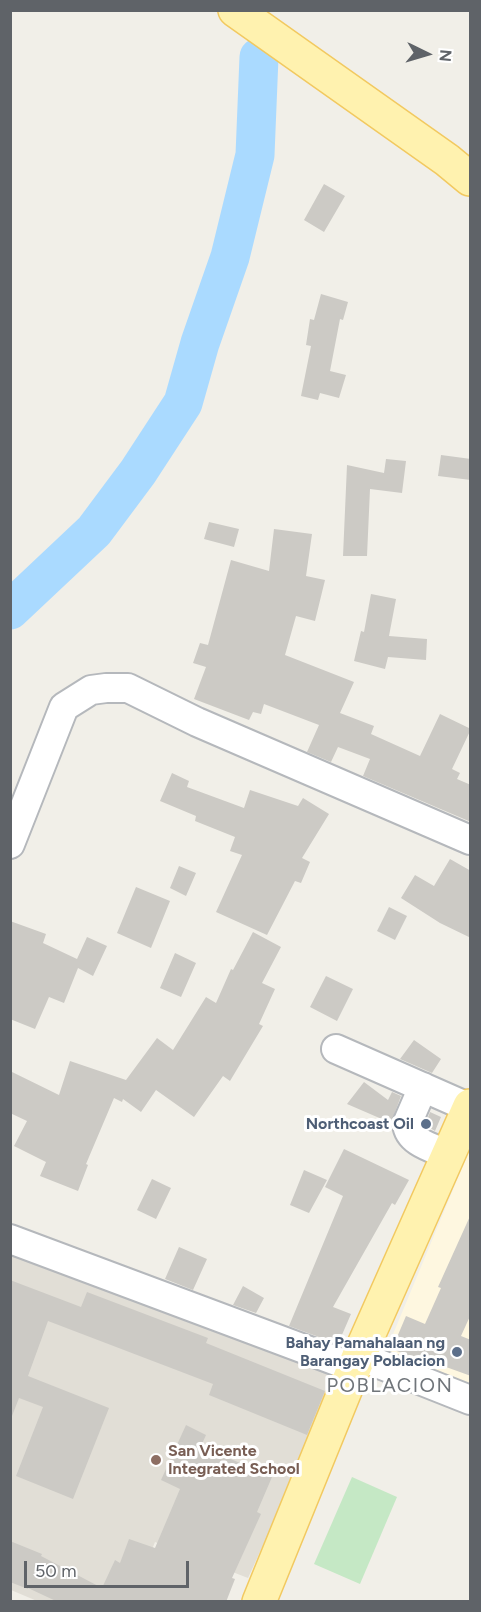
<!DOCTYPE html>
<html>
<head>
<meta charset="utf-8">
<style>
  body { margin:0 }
  #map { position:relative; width:481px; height:1612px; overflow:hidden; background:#f1efe8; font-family:Figtree,sans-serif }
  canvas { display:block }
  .frame { position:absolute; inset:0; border:12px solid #5f6368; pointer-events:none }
  .north { position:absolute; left:397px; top:24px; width:60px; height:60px; -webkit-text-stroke:4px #fff; paint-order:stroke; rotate:95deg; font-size:16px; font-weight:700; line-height:24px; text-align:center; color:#5f6368 }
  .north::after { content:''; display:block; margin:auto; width:21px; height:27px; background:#5f6368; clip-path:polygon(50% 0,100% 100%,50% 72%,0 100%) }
  .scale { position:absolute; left:24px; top:1561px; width:165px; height:27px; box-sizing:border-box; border:3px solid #5f6368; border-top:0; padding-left:8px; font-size:18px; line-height:21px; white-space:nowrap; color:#5f6368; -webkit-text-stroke:4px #fff; paint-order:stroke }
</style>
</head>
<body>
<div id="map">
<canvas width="481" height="1612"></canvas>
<div class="frame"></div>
<div class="north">N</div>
<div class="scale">50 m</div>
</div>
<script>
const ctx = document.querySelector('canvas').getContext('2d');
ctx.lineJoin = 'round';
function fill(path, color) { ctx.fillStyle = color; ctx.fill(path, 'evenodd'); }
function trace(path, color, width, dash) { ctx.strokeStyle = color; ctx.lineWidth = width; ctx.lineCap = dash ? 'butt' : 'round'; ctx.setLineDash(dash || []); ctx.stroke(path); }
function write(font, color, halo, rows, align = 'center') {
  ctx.font = font + ' Figtree,sans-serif'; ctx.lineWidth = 6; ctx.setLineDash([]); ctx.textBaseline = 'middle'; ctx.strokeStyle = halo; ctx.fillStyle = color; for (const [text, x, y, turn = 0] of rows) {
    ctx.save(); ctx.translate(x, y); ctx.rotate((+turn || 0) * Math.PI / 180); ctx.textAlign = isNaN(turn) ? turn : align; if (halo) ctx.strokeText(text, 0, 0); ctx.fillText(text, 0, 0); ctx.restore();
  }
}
fill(new Path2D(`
  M470 1149V1385L386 1351Z`), '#fef7e0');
fill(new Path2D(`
  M10 1251 340 1377 248 1578 155 1542 131 1601H37L11 1590Z`), '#e1ded6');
fill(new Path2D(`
  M352 1477 397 1497 360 1584 314 1564Z`), '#c5e8c5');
trace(new Path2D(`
  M10 610 94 531 138 472 183 403 200 343 230 257 255 155 259 57`), '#aadaff', 39);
fill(new Path2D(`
  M324 184 345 196 324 232 304 220Z
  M321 294 348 302 343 320 340 319 330 371 346 375 339 398 320 393 318 400 301 396 311 346 306 345 310 319 314 320Z
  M441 455 471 459V480L438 476Z
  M386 459 406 461 402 493 370 489 367 556H343L347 465 384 473Z
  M209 522 239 529 234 547 204 539Z
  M274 529 312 534 306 576 325 580 315 621 296 616 285 655 354 682 340 713 374 726 371 734 420 756 440 714 471 729 452 769 460 773 457 779 471 785V822L363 776 370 759 338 747 331 762 307 752 319 725 264 704 261 714 253 712 249 720 194 699 206 667 193 663 200 643 208 645 231 560 269 571Z
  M371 594 396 599 389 636 427 639 426 660 388 657 385 669 354 661 361 631 364 632Z
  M172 773 189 781 187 787 244 808 250 790 298 806 303 798 329 814 302 858 310 862 301 883 295 881 267 935 216 912 242 855 230 851 235 837 195 821 196 816 160 801Z
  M450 859 471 871V938L440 923 401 898 415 875 434 886Z
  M179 866 196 873 186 896 170 888Z
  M136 887 170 901 151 948 117 933Z
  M389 907 407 916 395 940 377 931Z
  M10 921 46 934 43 943 77 959 87 937 107 946 93 976 78 968 64 1003 49 997 35 1029 10 1019Z
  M253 932 281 947 262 983 275 989 259 1024 263 1026 230 1081 223 1076 194 1117 156 1090 141 1112 123 1099 122 1102 114 1098 86 1164 88 1165 78 1191 40 1176 46 1162 14 1146 27 1121 10 1113V1071L59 1095 70 1061 126 1080 157 1038 173 1050 206 997 216 1003 231 969 233 970Z
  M175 953 196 963 181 997 160 988Z
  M326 976 353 989 337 1021 310 1007Z
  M414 1040 441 1059 432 1073 400 1059Z
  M364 1082 388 1100 392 1092 401 1096 391 1123 347 1104Z
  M430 1112 441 1117 435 1131 425 1125Z
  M344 1149 409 1180 395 1205 392 1203 333 1307 351 1314 338 1344 289 1326 343 1196 325 1187Z
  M304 1170 327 1180 309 1213 290 1205Z
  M152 1179 171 1188 156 1219 137 1210Z
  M471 1214V1314L461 1336 471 1340V1376L435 1363 433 1366 392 1349 406 1316 425 1324 441 1288 438 1287Z
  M179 1247 207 1259 193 1290 165 1279Z
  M10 1280 81 1307 87 1292 208 1338 206 1343 325 1391 307 1435 209 1395 213 1384 48 1321 28 1376 109 1408 73 1499 16 1476 43 1407 19 1398 12 1416H10Z
  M243 1286 264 1298 256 1313 233 1305Z
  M186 1425 206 1435 201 1446 272 1477 257 1512 261 1514 232 1578 235 1579 226 1602H58L28 1588V1589L10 1582V1541L42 1554 41 1556 102 1588 115 1560 120 1563 129 1539 155 1548 180 1489 161 1480Z`), '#cccac5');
const minor = new Path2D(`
  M10 844 64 707 91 690 106 688H128L197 722 470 840
  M336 1049 470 1108
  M423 1087 407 1124C409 1143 434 1148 449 1155
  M10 1239 355 1368
  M359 1356 470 1400`);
const major = new Path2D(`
  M235 10 447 160 470 179
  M259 1602 359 1356 470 1106`);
trace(minor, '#b5b8bc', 32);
trace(major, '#f2c960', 36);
trace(minor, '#fff', 28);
trace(major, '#fff2af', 33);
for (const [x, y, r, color] of [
  [426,1124,6,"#5c6f8a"],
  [457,1352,6,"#5c6f8a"],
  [156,1460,6,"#8d6e63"]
]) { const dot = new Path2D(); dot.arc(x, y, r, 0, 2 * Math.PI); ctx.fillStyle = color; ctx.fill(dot); trace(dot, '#fff', 2); }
write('bold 16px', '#4e5e75', '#fff', [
  ["Northcoast Oil",414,1124],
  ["Bahay Pamahalaan ng",445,1343],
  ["Barangay Poblacion",445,1361]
], 'right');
write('bold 16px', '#785e54', '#fff', [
  ["San Vicente",168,1451],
  ["Integrated School",168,1469]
], 'left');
ctx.letterSpacing = '1.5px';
write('20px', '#70757a', '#fff', [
  ["POBLACION",390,1386]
]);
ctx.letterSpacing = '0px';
</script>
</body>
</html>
